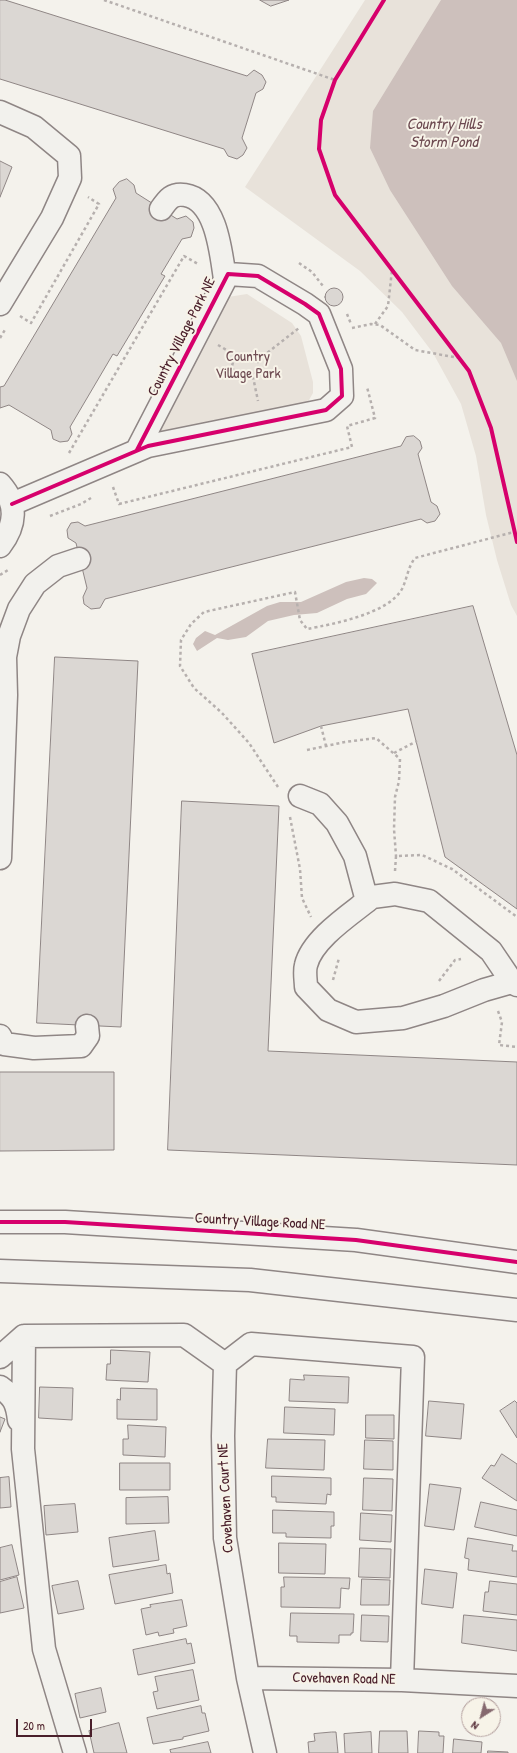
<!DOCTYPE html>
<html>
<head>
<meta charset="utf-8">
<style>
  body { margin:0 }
  #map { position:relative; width:517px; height:1753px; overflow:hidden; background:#f4f2ec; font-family:"Patrick Hand",sans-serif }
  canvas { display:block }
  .north { position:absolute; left:461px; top:1697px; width:40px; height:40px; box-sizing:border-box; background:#f7f3e8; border:1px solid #b29e9c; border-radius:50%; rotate:216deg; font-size:11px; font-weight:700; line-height:16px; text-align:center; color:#4a1f2b }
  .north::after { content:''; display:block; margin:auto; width:14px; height:18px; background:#86696f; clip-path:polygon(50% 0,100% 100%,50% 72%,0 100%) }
  .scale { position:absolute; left:16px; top:1719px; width:76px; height:18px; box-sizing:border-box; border:2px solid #4a1f2b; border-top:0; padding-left:5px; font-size:12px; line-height:14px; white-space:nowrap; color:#4a1f2b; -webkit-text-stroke:3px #f7f3e8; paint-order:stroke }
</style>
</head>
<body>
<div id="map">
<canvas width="517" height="1753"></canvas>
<div class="north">N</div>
<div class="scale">20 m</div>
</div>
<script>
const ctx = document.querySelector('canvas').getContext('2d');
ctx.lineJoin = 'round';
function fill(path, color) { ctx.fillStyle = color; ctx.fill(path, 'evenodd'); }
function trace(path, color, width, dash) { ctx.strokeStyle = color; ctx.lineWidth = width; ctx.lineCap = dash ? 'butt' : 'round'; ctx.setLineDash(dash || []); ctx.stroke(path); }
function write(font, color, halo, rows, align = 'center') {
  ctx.font = font + ' "Patrick Hand",sans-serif'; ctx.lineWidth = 4; ctx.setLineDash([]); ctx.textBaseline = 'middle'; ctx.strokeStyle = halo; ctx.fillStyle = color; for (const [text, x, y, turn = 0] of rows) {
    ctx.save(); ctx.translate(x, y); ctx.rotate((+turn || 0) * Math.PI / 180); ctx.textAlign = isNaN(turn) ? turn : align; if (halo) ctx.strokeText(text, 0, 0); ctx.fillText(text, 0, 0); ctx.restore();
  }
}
fill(new Path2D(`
  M365 0H517V616L511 605 497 560 486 515 476 456 461 404 433 353 402 312 360 271 245 187Z
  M247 294 292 323 301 336 313 382V393L300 416 148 446 215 299Z`), '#e8e2da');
fill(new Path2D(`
  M441 0H517V381L501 343 452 286 390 190 370 148 373 111Z
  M364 578 372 579 377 583 366 594 347 599 317 613 294 615 268 621 246 637 228 640 217 638 197 651 193 644 196 638 205 631 215 635 267 606 280 602H301L346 582Z`), '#cdc0bc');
const building = new Path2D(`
  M0 0H5L247 76 254 70 262 75 266 82 263 89 256 93 242 138 247 148 243 155 237 159 228 156 224 149 0 79Z
  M260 0H289L271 6Z
  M0 161 12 167 0 197Z
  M127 179 134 185 136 193 177 219 186 216 193 222 194 228 191 237 182 239 161 274 165 276 117 356 113 354 70 427 72 434 68 441 60 442 53 439 51 430 9 405 0 408V387L4 386 116 198 113 189 119 182Z
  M325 297a9 9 0 1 1 18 0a9 9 0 1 1-18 0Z
  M414 436 420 441 422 448 418 454 431 502 437 506 440 514 435 521 427 523 421 519 105 599 100 608 91 609 84 604 83 597 87 588 76 543 68 538 67 530 71 523 78 522 85 526 401 446 406 437Z
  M473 606 517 755V909L445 857 408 709 321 726 274 743 252 654Z
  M55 657 138 661 121 1027 37 1023Z
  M182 801 279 806 268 1051 517 1062V1165L168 1150Z
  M0 1072H114V1150L0 1151Z
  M111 1350 150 1352 148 1382 106 1380 107 1364H110Z
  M304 1375 349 1377 348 1403 289 1401 290 1379 304 1380Z
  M40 1387 73 1388 72 1420 39 1418Z
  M121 1388 157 1389V1420L117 1419V1399L120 1400Z
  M429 1401 464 1404 461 1439 426 1436Z
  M515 1401 517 1403V1438L500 1411Z
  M285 1407 335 1409 334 1435 284 1433Z
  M366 1415H394V1439L366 1438Z
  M0 1417 5 1419 0 1432Z
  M128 1425 166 1427 165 1457 123 1455V1439H128Z
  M268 1439 325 1440 324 1470 266 1468Z
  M365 1440 393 1441V1470L364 1469Z
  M502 1454 517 1464V1501L482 1478 491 1465 494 1466Z
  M120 1463H170V1490H120Z
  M272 1476 331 1478V1495L327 1494 326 1504 276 1502V1497H272Z
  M9 1477 11 1507 0 1508V1478Z
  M364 1478 393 1479 392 1511 363 1510Z
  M430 1484 461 1488 454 1530 425 1526Z
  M168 1497 169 1523 126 1524V1498Z
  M481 1502 517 1510V1536L475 1527Z
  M75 1504 78 1532 46 1535 44 1506Z
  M273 1510 334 1512V1526H331V1538L286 1537V1533H273Z
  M361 1513 392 1515 391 1542 360 1540Z
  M155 1531 159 1560 113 1567 109 1538Z
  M468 1538 513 1545 512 1551H517V1577L468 1570 469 1559 465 1558Z
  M279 1543 326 1544 325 1574 279 1573Z
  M12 1545 19 1575 0 1580V1548Z
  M360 1548 391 1549 390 1578 359 1577Z
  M166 1565 167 1574 170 1573 173 1593 115 1604 109 1575Z
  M425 1569 457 1573 453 1608 422 1604Z
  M17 1577 24 1608 0 1613V1582Z
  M284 1577 350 1578 349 1589 341 1588 340 1608 281 1607V1587H284Z
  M362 1579 390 1580 389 1605H361Z
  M78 1581 84 1609 58 1614 52 1586Z
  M490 1581 517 1584V1615L483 1611 485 1592H488Z
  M182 1600 187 1626 173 1629 174 1633 159 1636 158 1632 146 1635 141 1609 151 1607 150 1605Z
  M291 1613 354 1614 353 1633H351V1635H339V1643L297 1642V1636H290Z
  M362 1615 389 1616 388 1642 361 1641Z
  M464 1615 517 1620V1651L462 1643Z
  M186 1639 187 1644 191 1643 195 1663 138 1675 133 1650Z
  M193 1670 199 1700 157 1709 153 1692 158 1691 155 1677Z
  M101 1688 106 1712 80 1718 75 1694Z
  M201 1706 202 1713H205L209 1731 183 1737V1739L153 1744 147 1718Z
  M119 1723 127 1753H94L89 1731Z
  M380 1731H407L408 1753H379Z
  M419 1731 439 1732V1736H444L443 1753H418Z
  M332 1732H336L338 1753H309L308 1742 315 1741 314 1734Z
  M371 1732 372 1753H345L344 1734Z
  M454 1739 482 1742 481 1753H453Z
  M208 1742 211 1753H171L170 1750Z
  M488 1751 508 1752V1753H488Z`);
fill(building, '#dbd7d3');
trace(building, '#8f8685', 1);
const minor = new Path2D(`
  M0 112 34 127 69 156 70 178 52 218 0 304
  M161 209C168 199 172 193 185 195 217 200 221 254 225 279
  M0 484C18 504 16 525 0 546
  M12 504 148 446 326 410 342 396 341 369 319 314 305 304 258 276 228 274 137 450
  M0 695H6L0 858
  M6 695 5 657 9 636 19 609 35 584 58 566 79 559
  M300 796 320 804 337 823 355 856 367 901
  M512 982 484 990 444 1006 403 1018 356 1022 328 1010 306 987C306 981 304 972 306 965 312 940 348 916 367 901L372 897 395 894 429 901 491 951 512 982 517 985
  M0 1036 4 1044 34 1048 81 1046 88 1036 87 1026
  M0 1222H65L356 1240 517 1262
  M0 1271 250 1280 517 1310
  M24 1336 23 1449 44 1649 75 1753
  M0 1357 24 1336 184 1335 225 1364
  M225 1364 251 1344 413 1357 402 1680
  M225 1364 223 1436 225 1538 248 1678 265 1753
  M0 1387C14 1397 17 1403 19 1420
  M248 1678 402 1680 517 1686`);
trace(minor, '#8f8685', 25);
trace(new Path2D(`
  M104 0 335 80
  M299 263 312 272 323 286
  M347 314 351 324
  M20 316 31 323 99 204 88 197
  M375 324 388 306 392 270
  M352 328 371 324 380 325 415 350 459 358
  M0 338 6 328
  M218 345 235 355
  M258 360 299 328
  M253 377 243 380 235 375 232 366 235 355 250 354 258 360 259 367 253 377 258 401
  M69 453 184 256 198 264
  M113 487 119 504 352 447 347 426 375 418 367 387
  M50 516 81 504 91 498
  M0 575 8 570
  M321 726 326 746
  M307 750 345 742 376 738 400 759 399 781 395 797 394 829 396 856
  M394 753 417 741
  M278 787 249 743 222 713 194 688 180 666 181 640 191 624 204 612 295 592 300 620 307 629C333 624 388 614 402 589 407 579 408 567 415 558L514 532
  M290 817 300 869 302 898 311 917
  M395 871 396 856 422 855 452 869 517 917
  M333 980 339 958
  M439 981 455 960 461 959
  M498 1011 502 1022 499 1045 517 1047`), '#b6b0ae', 2.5, [3, 3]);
trace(minor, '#f2f1ed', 22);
trace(new Path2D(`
  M384 0 335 80 321 120 319 149 335 195 469 371 491 428 517 542
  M12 504 148 446 326 410 342 396 341 369 319 314 305 304 258 276 228 274 137 450
  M0 1222H65L356 1240 517 1262`), '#d6006c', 4);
write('15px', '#4a1f2b', '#f7f3e8', [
  ["Country Village Park NE",182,337,-63],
  ["Country Village Road NE",260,1222,3],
  ["Covehaven Court NE",226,1498,-93],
  ["Covehaven Road NE",344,1679,1]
]);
write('15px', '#6f4c53', '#f7f3e8', [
  ["Country",248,357],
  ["Village Park",248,374]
]);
write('italic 16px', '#6c4950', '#f7f3e8', [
  ["Country Hills",444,125],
  ["Storm Pond",444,143]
]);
</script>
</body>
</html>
